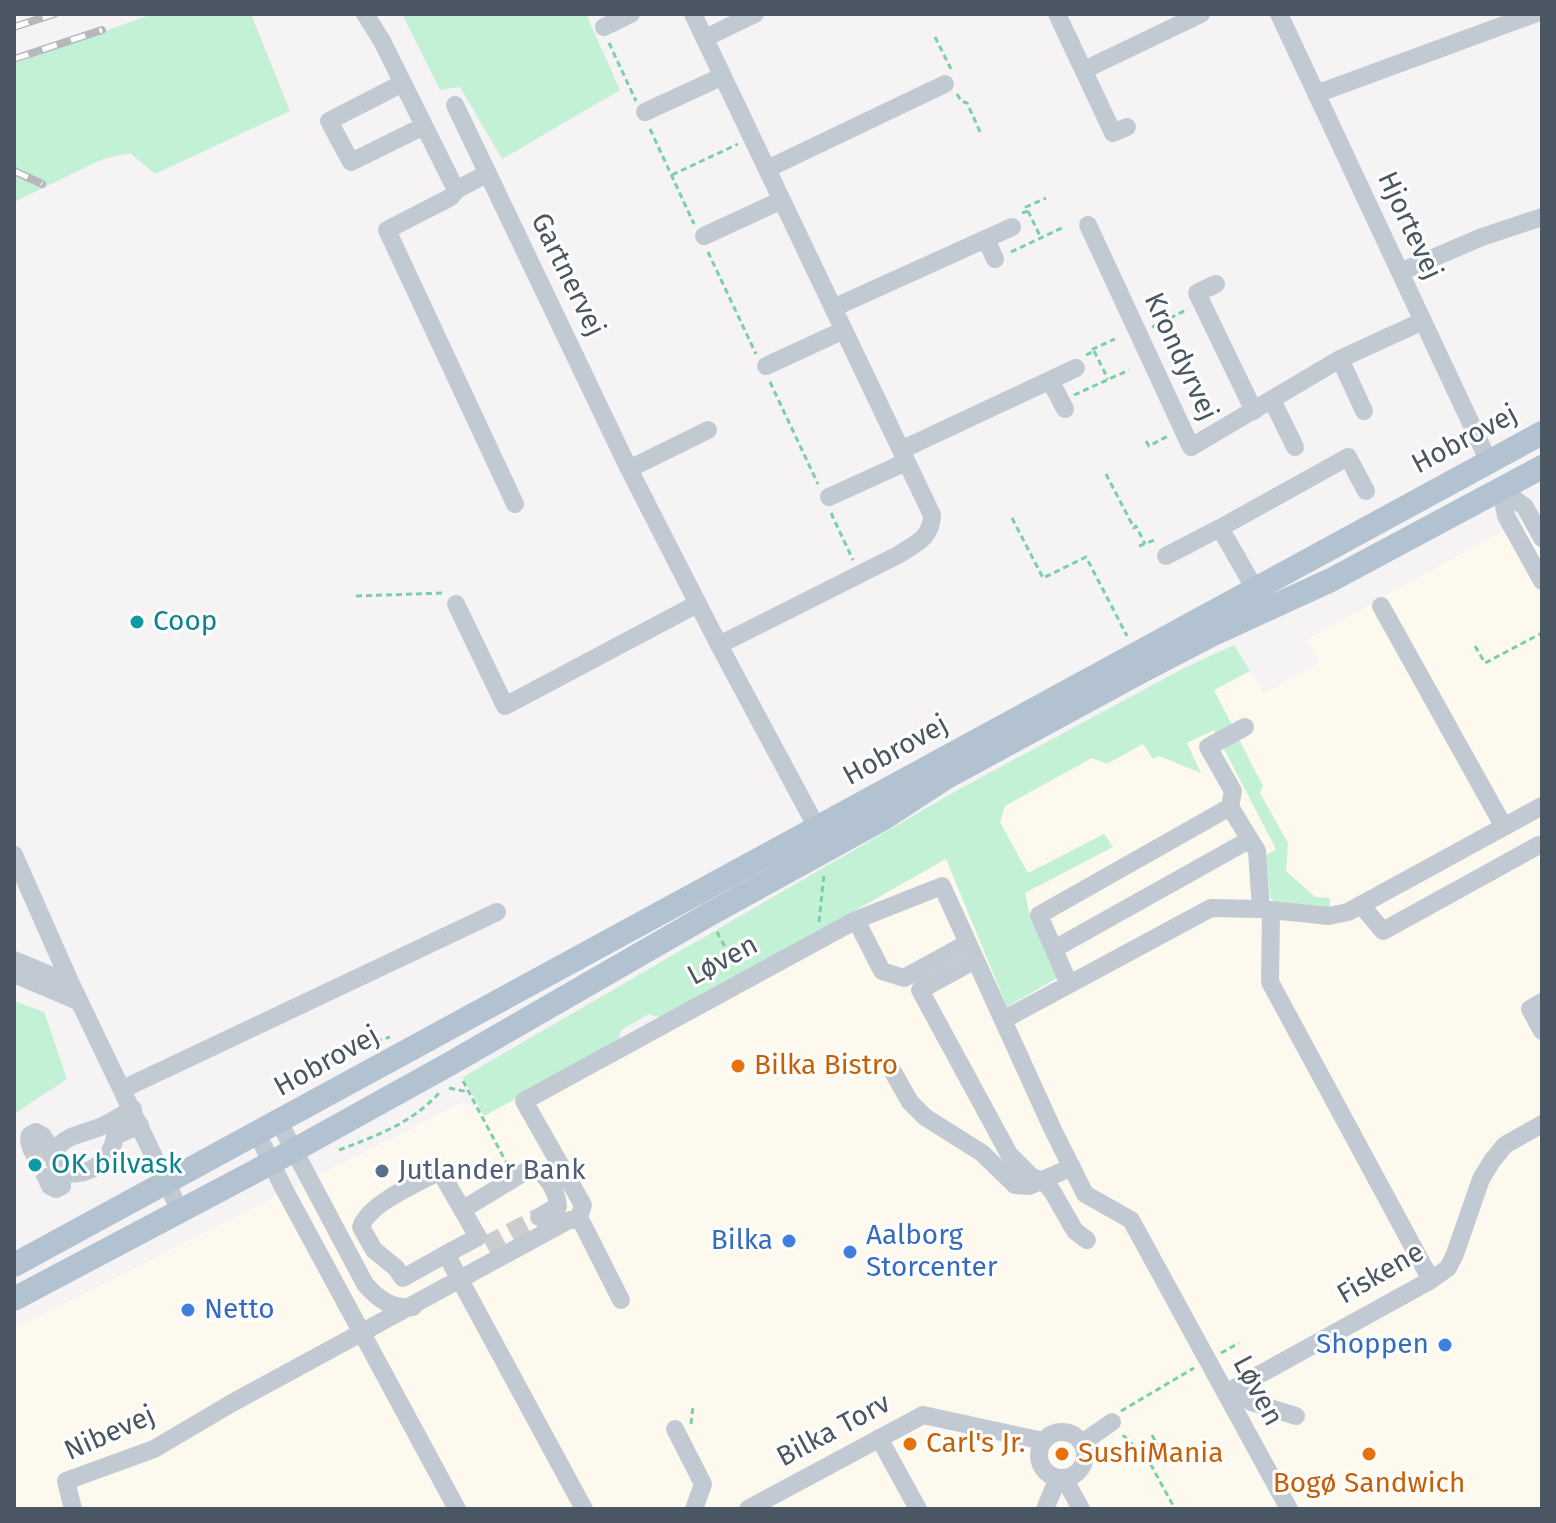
<!DOCTYPE html>
<html>
<head>
<meta charset="utf-8">
<style>
  body { margin:0 }
  #map { position:relative; width:1556px; height:1523px; overflow:hidden; background:#f5f3f3; font-family:"Fira Sans",sans-serif }
  canvas { display:block }
  .frame { position:absolute; inset:0; border:16px solid #4a5661; pointer-events:none }
</style>
</head>
<body>
<div id="map">
<canvas width="1556" height="1523"></canvas>
<div class="frame"></div>
</div>
<script>
const ctx = document.querySelector('canvas').getContext('2d');
ctx.lineJoin = 'round';
function fill(path, color) { ctx.fillStyle = color; ctx.fill(path, 'evenodd'); }
function trace(path, color, width, dash) { ctx.strokeStyle = color; ctx.lineWidth = width; ctx.lineCap = dash ? 'butt' : 'round'; ctx.setLineDash(dash || []); ctx.stroke(path); }
function write(font, color, halo, rows, align = 'center') {
  ctx.font = font + ' "Fira Sans",sans-serif'; ctx.lineWidth = 6; ctx.setLineDash([]); ctx.textBaseline = 'middle'; ctx.strokeStyle = halo; ctx.fillStyle = color; for (const [text, x, y, turn = 0] of rows) {
    ctx.save(); ctx.translate(x, y); ctx.rotate((+turn || 0) * Math.PI / 180); ctx.textAlign = isNaN(turn) ? turn : align; if (halo) ctx.strokeText(text, 0, 0); ctx.fillText(text, 0, 0); ctx.restore();
  }
}
fill(new Path2D(`
  M1542 509V1509H14V1329L463 1102 484 1115 946 859 994 806 1250 671 1263 694 1319 663 1308 639Z`), '#fdf9ef');
fill(new Path2D(`
  M152 14H251L290 111 155 174 130 153 103 159 14 202V64Z
  M402 14H586L620 90 502 159 460 87 440 90Z
  M1234 645 1250 671 1214 690 1263 786 1260 793 1288 843 1286 871 1315 897 1330 898V908L1275 903 1270 897 1266 855 1276 849 1214 730 1187 743 1201 773 1159 756 1153 759 1143 744 1107 764 1092 758 1005 806 1000 822 1028 873 1104 834 1113 847 1025 893 1029 912 1059 977 1007 1007 946 859 664 1019 649 1014 621 1030 618 1044 484 1116 463 1077 954 792 1186 667Z
  M14 1001 44 1012 67 1079 14 1114Z`), '#c3f1d5');
trace(new Path2D(`
  M31 1148 46 1177
  M486 1245 539 1217`), '#caccce', 18, [18, 9]);
trace(new Path2D(`
  M935 37 951 69
  M609 43 636 101
  M957 94 961 101 967 103 981 134
  M650 129 694 224
  M672 175 738 144
  M1028 211 1041 238
  M1022 213 1028 211 1026 207 1046 198
  M708 252 756 354
  M1011 252 1062 228
  M1152 327 1188 309
  M1094 351 1108 379
  M1086 355 1094 351 1093 349 1115 339
  M770 382 818 484
  M1074 395 1129 370
  M1146 441 1149 446 1168 436
  M1106 474 1134 528 1136 526 1145 544
  M831 513 853 560
  M1012 518 1043 578 1086 557 1127 636
  M1139 546 1157 539
  M356 596 444 593
  M1475 646 1485 663 1542 633
  M819 922 824 874
  M717 932 736 967
  M463 1081 506 1162
  M449 1088 469 1092
  M285 1097 287 1088 367 1044 390 1037
  M339 1150C376 1136 412 1123 439 1093
  M1221 1353 1239 1343
  M1121 1411 1194 1368
  M691 1424 693 1406
  M1123 1435 1151 1465 1175 1509
  M1152 1435 1162 1453`), '#7ad0a6', 3, [6, 4]);
trace(new Path2D(`
  M365 14 382 41 456 190
  M693 14 932 515C931 539 916 543 898 555L719 645
  M1057 14 1113 133 1127 127
  M1279 14 1489 462
  M604 27 631 14
  M705 38 755 14
  M1084 70 1201 14
  M403 83 329 121 351 162 424 126
  M1316 94 1534 14
  M455 105 629 469 719 645 823 839
  M645 112 723 76
  M767 169 945 84
  M488 173 456 190 451 197 387 230 515 504
  M1088 225 1191 447 1340 359 1423 321
  M704 236 782 200
  M986 239 995 259
  M1400 272 1482 237 1542 217
  M1216 284 1197 293 1254 411
  M833 308 1012 227
  M1340 359 1364 411
  M766 366 844 330
  M1050 380 1065 409
  M1272 400 1295 447
  M901 450 1076 368
  M629 469 708 430
  M1501 489 1506 516 1542 581
  M1501 489 1525 507 1542 538
  M829 497 906 462
  M1220 528 1348 457 1366 491
  M1166 556 1220 528 1255 589
  M456 604 505 706 697 604
  M1381 606 1504 827
  M1230 807 1233 791 1208 747 1245 727
  M14 855 71 984 180 1211
  M1361 905 1383 931 1539 845
  M1271 912 1270 982 1431 1280
  M856 920 882 971 904 978 968 943
  M1054 949 1249 840
  M14 960 67 982
  M975 960 920 990 1009 1154 1032 1177 1043 1181 1052 1191 1075 1231 1087 1240
  M14 974 80 1002
  M1069 984 1039 915 1230 807 1257 851 1261 909
  M1542 1002 1530 1009 1542 1031
  M1003 1020 1211 908 1261 909 1329 916 1348 912 1542 806
  M889 1065 910 1102 925 1117 982 1153 1015 1185 1029 1186 1072 1167
  M123 1089 497 912
  M133 1109C122 1115 111 1122 100 1127 87 1133 64 1135 57 1149 41 1183 108 1184 115 1136L140 1125
  M279 1122 365 1284C379 1300 392 1309 413 1307
  M257 1133 283 1187 457 1509
  M31 1148 29 1141 30 1135 36 1132 43 1136 56 1161
  M46 1177 50 1186 56 1189 62 1186V1171
  M462 1210 531 1168C546 1172 557 1191 558 1206L539 1217
  M578 1220 583 1205 524 1101 856 920 942 886 1053 1130 1085 1194 1131 1220 1289 1509
  M446 1254 403 1278 396 1268 374 1250 361 1227C369 1203 418 1183 440 1171L478 1237 446 1254 584 1509
  M1240 1385 1251 1402 1296 1416
  M1226 1393 1431 1280 1448 1268 1455 1254 1481 1179 1492 1161 1505 1145 1542 1124
  M675 1429 703 1484 694 1509
  M1039 1455a23 23 0 1 1 46 0a23 23 0 1 1-46 0Z
  M879 1438 918 1509
  M1082 1443 1112 1422
  M1064 1478 1081 1509
  M73 1509 66 1481 154 1449 232 1403 567 1221 575 1219 582 1223 621 1300
  M748 1509 923 1415 1043 1441
  M1045 1509 1058 1478`), '#c1cad2', 18);
trace(new Path2D(`
  M14 1265 1542 433
  M14 1299 271 1163 453 1062 708 915 884 818 947 777 1142 671 1211 635 1331 580 1542 467`), '#b3c2d1', 24);
const rail = new Path2D(`
  M14 27 54 14
  M14 59 102 30
  M14 171 42 184`);
trace(rail, '#b5b8bd', 8);
trace(rail, '#fff', 5, [15]);
for (const [x, y, r, color] of [
  [137,622,8,"#0f9aa8"],
  [738,1066,8,"#e8710a"],
  [35,1165,8,"#0f9aa8"],
  [382,1171,8,"#5c6f8a"],
  [789,1241,8,"#3f7fe0"],
  [850,1252,8,"#3f7fe0"],
  [188,1310,8,"#3f7fe0"],
  [1445,1345,8,"#3f7fe0"],
  [910,1444,8,"#e8710a"],
  [1062,1454,8,"#e8710a"],
  [1369,1454,8,"#e8710a"]
]) { const dot = new Path2D(); dot.arc(x, y, r, 0, 2 * Math.PI); ctx.fillStyle = color; ctx.fill(dot); trace(dot, '#fff', 3); }
write('28px', '#4a5661', '#fff', [
  ["Hjortevej",1409,226,65],
  ["Gartnervej",567,275,64],
  ["Krondyrvej",1180,357,65],
  ["Hobrovej",1465,440,-28],
  ["Hobrovej",896,751,-29],
  ["Løven",723,961,-28],
  ["Hobrovej",327,1062,-29],
  ["Fiskene",1381,1274,-30],
  ["Løven",1257,1391,62],
  ["Bilka Torv",834,1431,-28],
  ["Nibevej",110,1434,-24]
]);
write('28px', '#0d838f', '#fff', [
  ["Coop",153,622],
  ["OK bilvask",51,1165]
], 'left');
write('28px', '#c56008', '#fff', [
  ["Bilka Bistro",754,1066],
  ["Carl's Jr.",926,1444],
  ["SushiMania",1078,1454],
  ["Bogø Sandwich",1369,1484,"center"]
], 'left');
write('28px', '#4e5e75', '#fff', [
  ["Jutlander Bank",398,1171]
], 'left');
write('28px', '#366cbe', '#fff', [
  ["Aalborg",866,1236],
  ["Storcenter",866,1268],
  ["Bilka",773,1241,"right"],
  ["Netto",204,1310],
  ["Shoppen",1429,1345,"right"]
], 'left');
</script>
</body>
</html>
